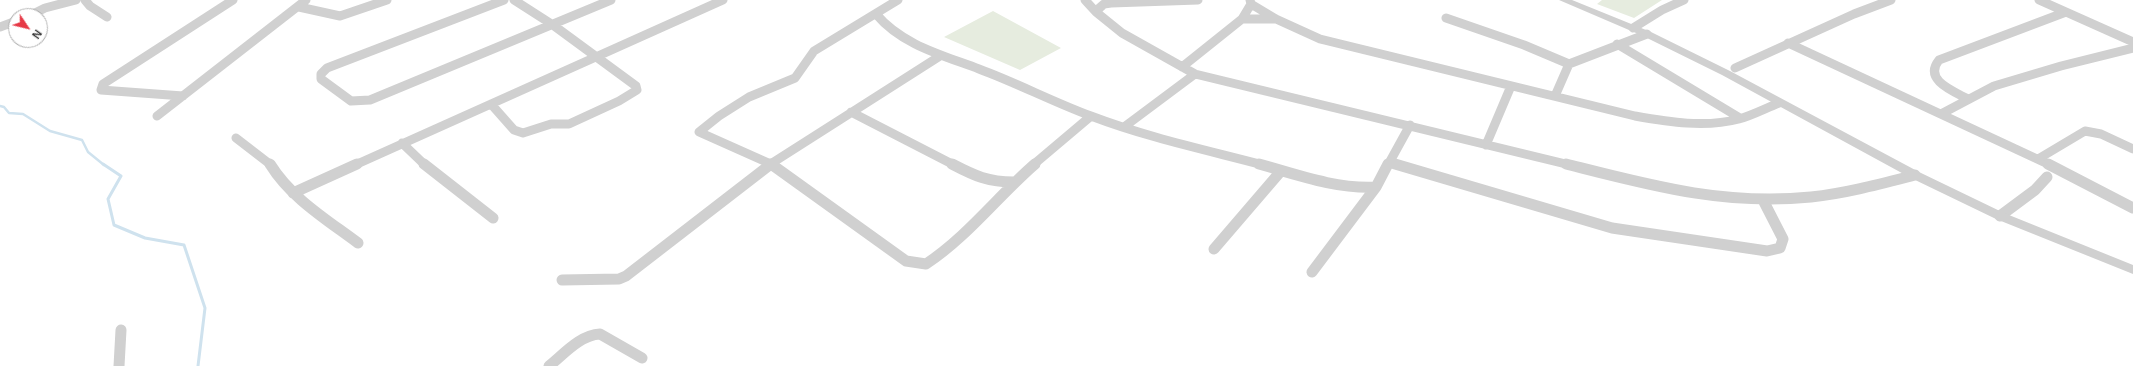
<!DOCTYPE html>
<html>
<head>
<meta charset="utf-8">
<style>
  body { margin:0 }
  #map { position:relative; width:2133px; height:366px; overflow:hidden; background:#fff; font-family:Helvetica,sans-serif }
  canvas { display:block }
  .north { position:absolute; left:8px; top:8px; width:40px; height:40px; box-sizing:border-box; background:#fff; border:1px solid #adadad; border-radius:50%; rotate:125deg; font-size:11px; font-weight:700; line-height:16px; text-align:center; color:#333 }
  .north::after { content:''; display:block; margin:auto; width:14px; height:18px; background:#e63946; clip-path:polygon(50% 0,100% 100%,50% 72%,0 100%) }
</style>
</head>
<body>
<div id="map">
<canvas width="2133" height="366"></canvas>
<div class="north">N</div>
</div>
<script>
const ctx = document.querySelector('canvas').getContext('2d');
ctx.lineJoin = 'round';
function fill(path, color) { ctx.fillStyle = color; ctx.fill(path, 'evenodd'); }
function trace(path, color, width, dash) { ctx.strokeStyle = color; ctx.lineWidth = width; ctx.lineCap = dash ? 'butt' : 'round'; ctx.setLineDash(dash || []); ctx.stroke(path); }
fill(new Path2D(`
  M1602 0H1662L1634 18 1597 4Z
  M993 11 1061 48 1020 70 944 37Z`), '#e6ecdf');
trace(new Path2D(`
  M0 106 4 107 9 113 23 114 50 131 82 140 88 152 104 165`), '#cfe2ee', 2.5);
trace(new Path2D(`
  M103 164 121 176 108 199 114 225 145 238 184 245 205 308 198 366`), '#cfe2ee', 3);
trace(new Path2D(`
  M85 0 90 6 107 17
  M504 0 327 68 321 74V79L351 101 370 100 611 0
  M1085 0 1096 12 1122 33 1195 74 1570 165
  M1250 0 1251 4 1276 19 1320 39 1635 116C1669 122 1705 128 1739 119 1753 115 1766 108 1779 103
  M2039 0 2133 42
  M299 7 340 16 387 0
  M1096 11 1104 4 1111 3 1198 0
  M876 14C902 45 942 55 979 69 1017 83 1053 102 1091 116 1146 137 1206 150 1263 165
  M29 16 45 8 76 0
  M1446 18 1524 45 1569 64
  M1242 19H1276
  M0 27 16 21
  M1633 28 1662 10 1684 0
  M1788 43 2050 165
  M1617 44 1740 118
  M1182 67 1242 19 1251 4
  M1735 68 1854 14 1891 0
  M183 96 101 90 103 84 233 0
  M1555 96 1569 64 1647 34
  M1968 99C1953 91 1923 80 1939 60L2066 12
  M491 104 514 130 523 133 551 124H569L619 101 637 90 636 86 553 25 514 0
  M851 112 954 165
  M1941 114 1994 86 2061 66 2133 48
  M157 116 306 0
  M1124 127 1195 74
  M236 138 271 165
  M402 143 425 165
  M1486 145 1511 86
  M2038 159 2085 131 2101 134 2133 149
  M1390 163 1398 165
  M355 165 723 0
  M769 165 940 56
  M773 165 699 132 719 116 749 97 795 78 814 51 898 0
  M1033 165 1091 116
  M1388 165 1410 125`), '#d0d0d0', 9);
trace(new Path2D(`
  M270 164C291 198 326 219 358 243
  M424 164 493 218
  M771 164 906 261 926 264C967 237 998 196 1035 164
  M952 164C975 176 988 182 1014 182
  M1259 164C1298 175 1336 189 1376 187L1388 164
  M1395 164 1612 228 1767 251 1780 248 1783 239 1763 200
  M1566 164C1649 185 1724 206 1811 197 1847 193 1880 184 1915 175
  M2048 164 2133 208
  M293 193 357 164
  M2000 216 2035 190 2047 177
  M1214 249 1281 171
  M1312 272 1376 187
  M562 280 619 279 626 276 771 164
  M119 366 121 330
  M549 366C564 354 580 335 600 334L642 358`), '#d0d0d0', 11);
fill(new Path2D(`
  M1559 0H1572L1651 32 1730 71 1919 172 2004 213 2133 265V274L1996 219 1911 178 1722 75 1643 36Z`), '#d0d0d0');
</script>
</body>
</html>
